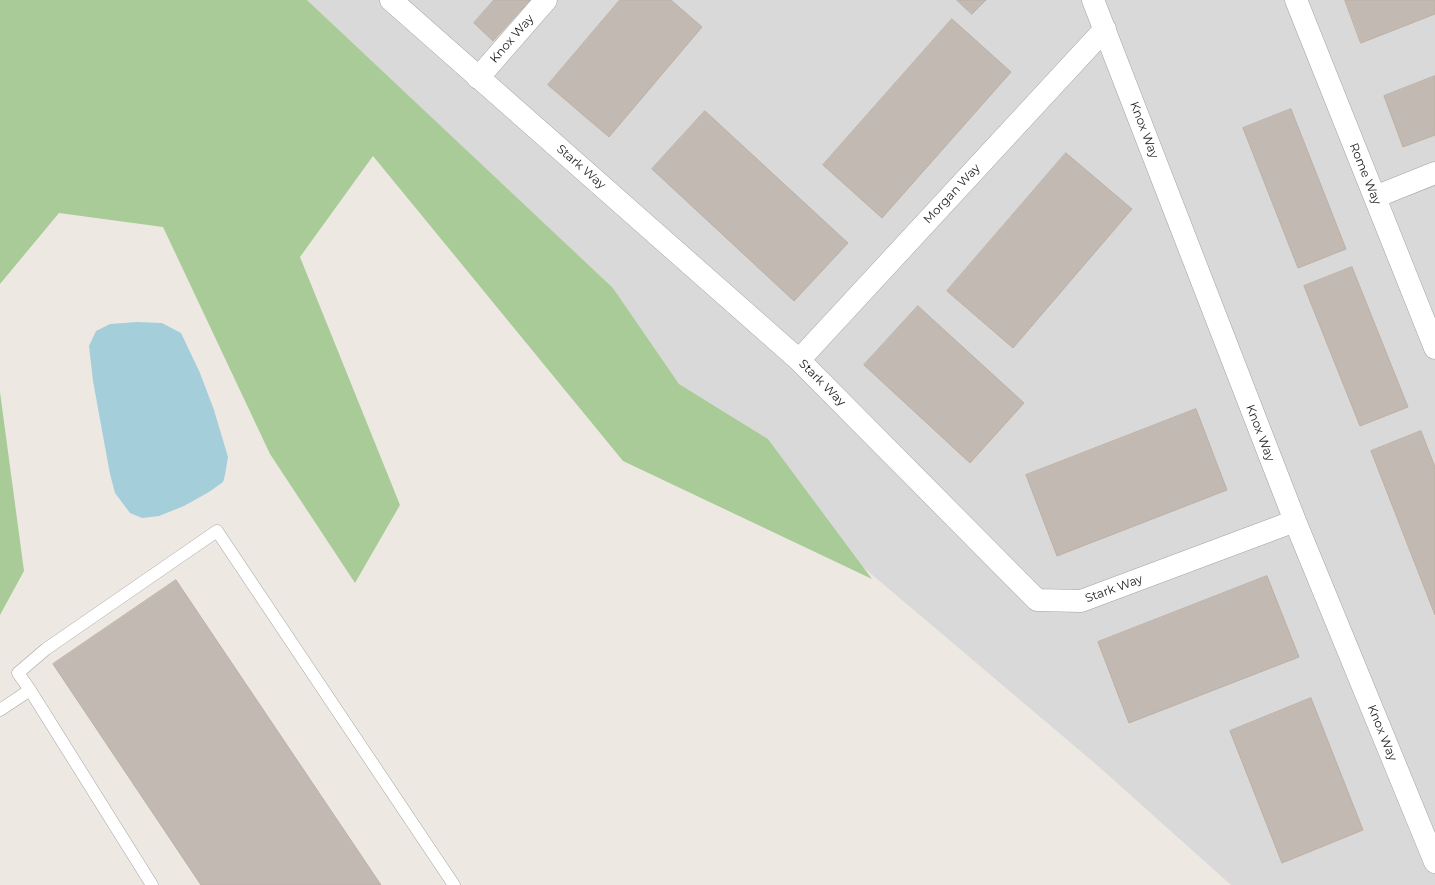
<!DOCTYPE html>
<html>
<head>
<meta charset="utf-8">
<style>
  body { margin:0 }
  canvas { display:block; background:#ede9e2 }
</style>
</head>
<body>
<canvas width="1435" height="885"></canvas>
<script>
const ctx = document.querySelector('canvas').getContext('2d');
ctx.lineJoin = 'round';
function fill(path, color) { ctx.fillStyle = color; ctx.fill(path, 'evenodd'); }
function trace(path, color, width, dash) { ctx.strokeStyle = color; ctx.lineWidth = width; ctx.lineCap = dash ? 'butt' : 'round'; ctx.setLineDash(dash || []); ctx.stroke(path); }
function write(font, color, halo, rows, align = 'center') {
  ctx.font = font + ' Montserrat,sans-serif'; ctx.lineWidth = 3; ctx.setLineDash([]); ctx.textBaseline = 'middle'; ctx.strokeStyle = halo; ctx.fillStyle = color; for (const [text, x, y, turn = 0] of rows) {
    ctx.save(); ctx.translate(x, y); ctx.rotate((+turn || 0) * Math.PI / 180); ctx.textAlign = isNaN(turn) ? turn : align; if (halo) ctx.strokeText(text, 0, 0); ctx.fillText(text, 0, 0); ctx.restore();
  }
}
fill(new Path2D(`
  M307 0H1435V885H1231L1098 766 863 567 768 439 679 384 613 288Z`), '#dad9d9');
fill(new Path2D(`
  M0 0H307L613 288 679 384 768 439 872 579 623 461 373 156 300 257 400 505 355 583 270 454 163 227 59 213 0 284Z
  M0 392 24 571 0 615Z`), '#a8cb98');
fill(new Path2D(`
  M137 322 162 323 181 333 200 373 214 410 228 457 225 475 223 482 209 492 184 506 159 516 142 518 130 513 115 493 110 474 93 381 89 346 96 331 110 324Z`), '#a4ceda');
const building = new Path2D(`
  M494 0H530L493 41 474 23Z
  M620 0H671L702 27 609 137 548 85Z
  M957 0H986L972 14Z
  M1345 0H1435V14L1361 43Z
  M952 19 1011 72 882 218 823 165Z
  M1435 76V135L1403 147 1384 96Z
  M1291 109 1346 249 1298 268 1243 128Z
  M705 111 848 243 794 301 652 169Z
  M1066 153 1132 209 1013 348 947 291Z
  M1352 267 1408 407 1360 426 1304 286Z
  M918 306 1024 403 970 463 864 365Z
  M1196 409 1227 490 1057 556 1026 475Z
  M1421 431 1435 467V615L1371 451Z
  M1267 576 1299 657 1129 723 1098 642Z
  M176 580 381 885H201L53 664Z
  M1311 698 1363 830 1282 863 1230 731Z`);
fill(building, '#c1b9b2');
trace(building, '#beb0a5', 1);
const service = new Path2D(`
  M0 710 30 690
  M152 885 30 690 18 673 46 649 217 531 454 885`);
const minor = new Path2D(`
  M391 0 799 360 1037 600 1081 601 1295 521
  M1093 0 1295 521 1435 862
  M1296 0 1435 348
  M478 78 546 0
  M1375 197 1435 173
  M799 360 1105 29`);
trace(service, '#a3a3a3', 13);
trace(minor, '#a3a3a3', 23);
trace(service, '#fff', 12);
trace(minor, '#fff', 22);
write('12px', '#1c1c1c', '#fff', [
  ["Knox Way",512,39,-49],
  ["Knox Way",1144,130,69],
  ["Stark Way",581,167,41],
  ["Rome Way",1365,174,68],
  ["Morgan Way",952,194,-47],
  ["Stark Way",822,383,45],
  ["Knox Way",1260,433,69],
  ["Stark Way",1114,589,-20],
  ["Knox Way",1382,733,68]
]);
</script>
</body>
</html>
